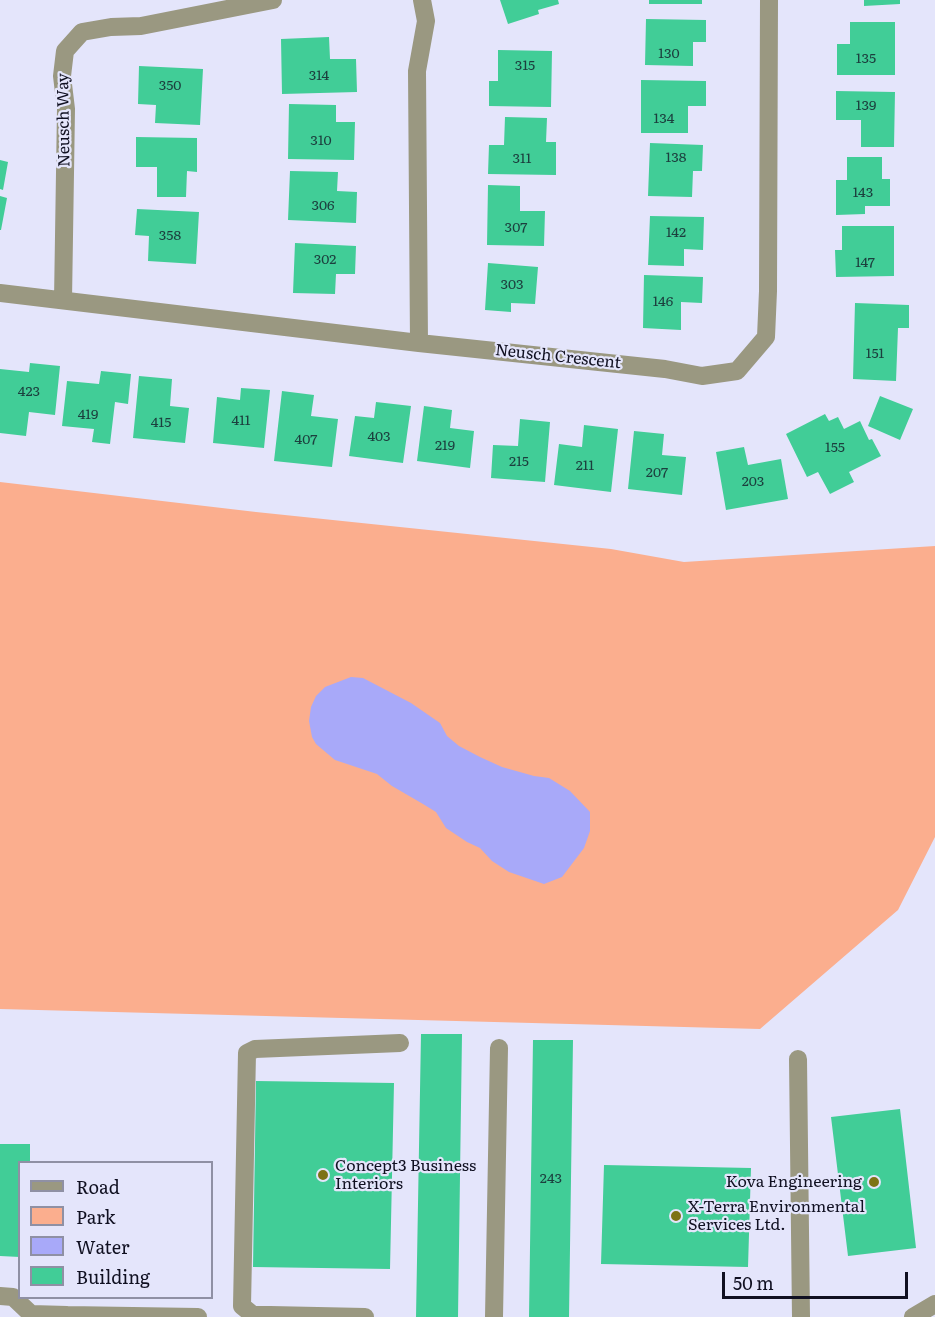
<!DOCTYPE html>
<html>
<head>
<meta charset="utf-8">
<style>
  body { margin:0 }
  #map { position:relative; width:935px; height:1317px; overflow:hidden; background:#e4e5fb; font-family:Literata,serif }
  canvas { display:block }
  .legend { position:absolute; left:18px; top:1161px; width:195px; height:138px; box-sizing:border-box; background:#e4e5fb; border:2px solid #8f90a4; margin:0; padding:8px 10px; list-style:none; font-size:18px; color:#101021 }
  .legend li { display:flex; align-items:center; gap:12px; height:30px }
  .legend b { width:30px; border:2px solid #8f90a4 }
  .scale { position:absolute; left:722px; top:1272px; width:186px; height:27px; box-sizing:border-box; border:3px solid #101021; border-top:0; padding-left:8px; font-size:18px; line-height:21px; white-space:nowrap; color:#101021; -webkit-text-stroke:4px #e4e5fb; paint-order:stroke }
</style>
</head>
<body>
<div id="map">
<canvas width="935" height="1317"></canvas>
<ul class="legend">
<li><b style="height:8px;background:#9a9881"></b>Road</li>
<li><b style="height:16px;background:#fbae8e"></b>Park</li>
<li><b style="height:16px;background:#a8a9f9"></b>Water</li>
<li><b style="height:16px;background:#41cd97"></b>Building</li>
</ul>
<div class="scale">50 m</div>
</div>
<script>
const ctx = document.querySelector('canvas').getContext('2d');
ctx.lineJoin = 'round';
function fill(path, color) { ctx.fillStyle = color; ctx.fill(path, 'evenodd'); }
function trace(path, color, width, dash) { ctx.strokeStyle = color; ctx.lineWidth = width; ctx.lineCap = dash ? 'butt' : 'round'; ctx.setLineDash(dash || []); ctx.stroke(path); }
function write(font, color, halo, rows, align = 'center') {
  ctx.font = font + ' Literata,serif'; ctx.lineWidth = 4.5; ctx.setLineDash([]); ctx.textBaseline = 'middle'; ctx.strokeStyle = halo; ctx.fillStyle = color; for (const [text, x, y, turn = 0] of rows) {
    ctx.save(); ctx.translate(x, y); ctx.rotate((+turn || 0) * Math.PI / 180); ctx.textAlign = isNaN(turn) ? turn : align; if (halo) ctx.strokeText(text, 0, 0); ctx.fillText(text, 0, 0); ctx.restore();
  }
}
fill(new Path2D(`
  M0 482 256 512 611 549 684 562 935 546V837L898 910 760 1029 0 1009Z`), '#fbae8e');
fill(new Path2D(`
  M351 677 363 678 411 703 440 723 447 736 459 746 480 757 502 767 534 776 549 778 570 791 590 812V831L584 848 562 877 544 884 509 872 492 861 480 848 467 842 446 828 436 812 423 804 392 786 377 774 335 760 316 744 312 737 309 721 311 707 316 696 325 687Z`), '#a8a9f9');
fill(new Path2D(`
  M500 0H558L559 4 538 10 539 14 508 24Z
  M649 0H702V4H649Z
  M864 0H900V4L864 6Z
  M646 19 706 20V42H693V66L645 65Z
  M850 22H895V75H837V44H850Z
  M329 37 330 59H356L357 92 282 94 281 39Z
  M498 50 552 51 551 107 489 106V81H498Z
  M139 66 203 69 200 125 155 123 156 105 138 104Z
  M641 80 706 81V106H688V133H641Z
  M836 91 895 92 894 147H861V120H836Z
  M289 104 336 105V122H355L354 160 288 159Z
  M505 117 547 118 546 142H556V175L488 174 489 145H504Z
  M136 137 197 138V172L187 171 186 197H157V167H136Z
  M650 143 703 145 702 171H693L692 197 648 196Z
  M847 157H882V179H890V206H865V214L836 215V180H847Z
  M0 160 8 162 3 190 0 189Z
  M290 171 338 172 337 191 357 192 356 223 288 220Z
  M488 185 520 186V211H545L544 246 487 245Z
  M0 196 7 198 1 230H0Z
  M137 209 199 212 196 264 148 261 149 236 135 235Z
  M650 216 704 217 703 250 684 249V266L648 265Z
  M842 226H894V276L836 277 835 250H842Z
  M295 243 356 246 355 274H336L335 294 293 293Z
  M488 263 538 267 535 304 511 303V312L485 310Z
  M644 275 703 277 702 303 681 302V330L643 328Z
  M855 303 909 305V328H898L896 381 853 379Z
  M30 363 60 366 55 415 29 412 26 436 0 433V369L29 372Z
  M101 371 131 374 128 404 115 402 110 444 92 442 94 429 62 426 67 381 99 384Z
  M139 376 172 379 170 406 189 408 185 443 133 438Z
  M241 388 270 390 264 448 213 443 217 397 240 400Z
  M282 391 314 395 311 416 338 419 332 467 274 461Z
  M880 396 913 409 900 440 868 426Z
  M376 402 411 406 403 463 349 456 355 416 374 418Z
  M424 406 452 410 450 428 474 431 470 468 417 461Z
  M825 414 829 421 838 417 844 429 860 421 869 440 872 439 881 456 849 472 854 482 830 494 818 472 807 477 786 434Z
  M520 419 550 422 545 482 491 478 493 445 518 446Z
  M584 425 618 429 611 492 554 485 559 444 582 447Z
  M634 431 664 434 662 455 686 457 682 495 628 489Z
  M744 447 748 465 781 459 788 499 726 510 716 452Z
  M421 1034H462L458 1317H416Z
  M533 1040H573L569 1317H529Z
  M256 1081 394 1083 390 1269 253 1267Z
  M900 1109 916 1248 848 1256 831 1117Z
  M0 1144H30V1162H20V1257L0 1256Z
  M604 1165 751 1168 748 1267 601 1264Z`), '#41cd97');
trace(new Path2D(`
  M0 293 419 343 665 369 702 376 737 371 766 337 768 291 769 0
  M63 300 66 109 62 76 65 51 82 32 111 27 141 26 273 0
  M419 343 417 71 426 21 422 0
  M798 1059 801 1317
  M0 1296 13 1297 31 1314
  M270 1315H253L242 1306 247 1053 255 1049 400 1043
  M31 1317V1314L67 1315
  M67 1317V1315L198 1317
  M270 1317V1315L365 1317
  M494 1317 499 1048
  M913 1317 935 1304`), '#9a9881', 18);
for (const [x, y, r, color] of [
  [323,1175,6,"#7d7315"],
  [874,1182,6,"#7d7315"],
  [676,1216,6,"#7d7315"]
]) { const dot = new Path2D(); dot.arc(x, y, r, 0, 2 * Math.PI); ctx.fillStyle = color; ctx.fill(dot); trace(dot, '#e4e5fb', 2); }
write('14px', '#1c3f3e', null, [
  ["130",669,54],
  ["135",866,59],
  ["315",525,66],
  ["314",319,76],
  ["350",170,86],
  ["139",866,106],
  ["134",664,119],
  ["310",321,141],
  ["138",676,158],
  ["311",522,159],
  ["143",863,193],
  ["306",323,206],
  ["307",516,228],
  ["142",676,233],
  ["358",170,236],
  ["302",325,260],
  ["147",865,263],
  ["303",512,285],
  ["146",663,302],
  ["151",875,354],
  ["423",29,392],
  ["419",88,415],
  ["411",241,421],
  ["415",161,423],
  ["403",379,437],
  ["407",306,440],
  ["219",445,446],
  ["155",835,448],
  ["215",519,462],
  ["211",585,466],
  ["207",657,473],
  ["203",753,482],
  ["243",551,1179]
]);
write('16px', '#101021', '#e4e5fb', [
  ["Neusch Way",64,120,-91],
  ["Neusch Crescent",558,357,6]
]);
write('16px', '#101021', '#e4e5fb', [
  ["Concept3 Business",335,1166],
  ["Interiors",335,1184],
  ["Kova Engineering",862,1182,"right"],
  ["X-Terra Environmental",688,1207],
  ["Services Ltd.",688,1225]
], 'left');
</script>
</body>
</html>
